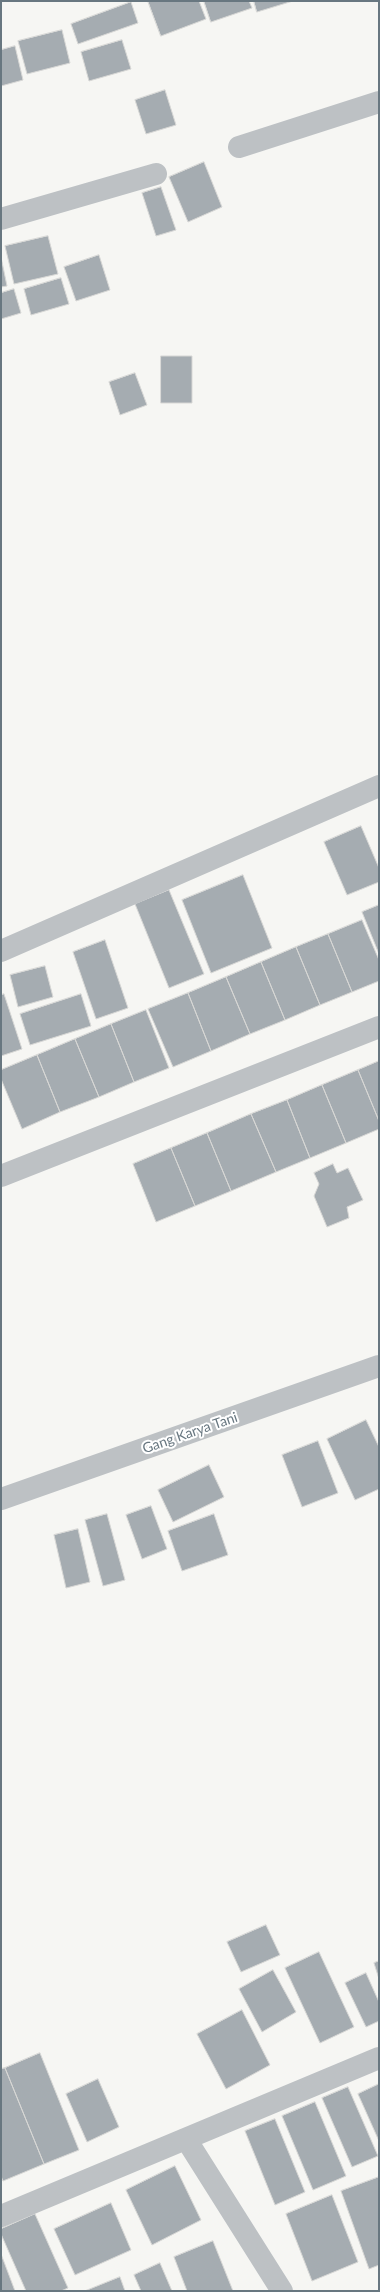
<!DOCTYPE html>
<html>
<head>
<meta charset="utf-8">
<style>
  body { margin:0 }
  #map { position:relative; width:380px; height:2292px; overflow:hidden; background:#f6f6f3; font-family:Lato,sans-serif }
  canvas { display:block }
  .frame { position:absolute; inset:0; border:2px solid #687780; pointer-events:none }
</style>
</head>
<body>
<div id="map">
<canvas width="380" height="2292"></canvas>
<div class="frame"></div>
</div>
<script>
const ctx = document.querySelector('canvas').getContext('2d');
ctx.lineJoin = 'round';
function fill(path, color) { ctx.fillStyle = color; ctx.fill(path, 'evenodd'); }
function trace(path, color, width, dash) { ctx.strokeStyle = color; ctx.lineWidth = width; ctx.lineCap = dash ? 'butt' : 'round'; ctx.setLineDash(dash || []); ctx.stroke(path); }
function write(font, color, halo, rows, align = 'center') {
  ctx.font = font + ' Lato,sans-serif'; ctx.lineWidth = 4; ctx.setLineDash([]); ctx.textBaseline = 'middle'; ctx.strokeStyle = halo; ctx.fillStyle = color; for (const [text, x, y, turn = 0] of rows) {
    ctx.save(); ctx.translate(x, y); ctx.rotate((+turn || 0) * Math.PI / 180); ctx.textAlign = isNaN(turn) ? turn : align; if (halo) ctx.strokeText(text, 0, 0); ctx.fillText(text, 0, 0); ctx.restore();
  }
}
const building = new Path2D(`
  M148 1H199L206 19 161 36Z
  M204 1H249L252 8 211 22Z
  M254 1H293L257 12Z
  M131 2 138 23 78 44 71 24Z
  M62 30 70 63 27 74 18 41Z
  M122 40 131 69 89 81 81 52Z
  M15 46 23 80 1 86V50Z
  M165 90 176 125 146 134 135 100Z
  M204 162 222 207 188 222 169 177Z
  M161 187 176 230 156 236 142 193Z
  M48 236 58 274 14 284 5 246Z
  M99 255 110 290 76 301 64 267Z
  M1 257 7 286 1 287Z
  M61 278 69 304 31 315 24 289Z
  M14 289 21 313 1 319V293Z
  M161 356H192V403H161Z
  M135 373 147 405 120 415 109 382Z
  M361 826 379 868V882L347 895 324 842Z
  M243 875 272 948 211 973 182 900Z
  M169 890 204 974 169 988 135 904Z
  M379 905V954L362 912Z
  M362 920 379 960V981L352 992 328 934Z
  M328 934 352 992 320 1005 296 947Z
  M105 940 128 1008 96 1019 73 952Z
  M296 947 320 1005 285 1020 261 962Z
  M261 962 285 1020 250 1034 226 977Z
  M45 966 53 997 18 1007 10 975Z
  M226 977 250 1034 211 1051 188 993Z
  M188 993 211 1051 173 1067 148 1009Z
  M4 994 22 1049 1 1056V995Z
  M81 994 91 1026 30 1045 20 1014Z
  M146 1010 169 1068 134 1082 111 1024Z
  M111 1024 134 1082 99 1097 75 1039Z
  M75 1039 99 1097 60 1112 37 1055Z
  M37 1055 60 1112 22 1129 1 1079V1070Z
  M379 1061V1121L358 1070Z
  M358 1070 379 1121V1129L346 1143 322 1085Z
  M322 1085 346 1143 310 1158 287 1100Z
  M287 1100 310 1158 276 1172 251 1114Z
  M251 1114 276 1172 231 1191 207 1133Z
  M207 1133 231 1191 195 1206 171 1148Z
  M171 1148 195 1206 156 1222 133 1164Z
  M333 1164 337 1173 348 1168 363 1200 347 1207 349 1218 327 1227 314 1196 319 1184 314 1173Z
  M366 1420 379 1447V1489L355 1500 327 1439Z
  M318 1441 338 1493 302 1507 282 1455Z
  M209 1465 224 1497 173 1522 158 1490Z
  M151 1506 167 1549 142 1559 126 1515Z
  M107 1514 125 1580 103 1586 85 1520Z
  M214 1514 228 1555 182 1571 168 1531Z
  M78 1529 90 1582 66 1588 54 1535Z
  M266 1925 280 1955 241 1972 227 1942Z
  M319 1952 354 2027 320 2043 285 1968Z
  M379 1961V1979L374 1963Z
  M273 1970 296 2012 262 2032 239 1989Z
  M366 1973 379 2002V2021L366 2027 345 1983Z
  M242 2010 270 2065 226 2089 197 2034Z
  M40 2053 79 2150 44 2164 5 2068Z
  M5 2068 44 2164 3 2181 1 2176V2069Z
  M98 2079 119 2127 87 2142 66 2094Z
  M379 2084V2141L358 2094Z
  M348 2087 378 2156 352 2167 322 2098Z
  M315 2102 346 2176 313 2190 282 2116Z
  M275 2119 305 2192 275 2205 245 2131Z
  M175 2166 201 2220 152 2245 126 2190Z
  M379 2177V2265L369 2269 341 2191Z
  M332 2195 358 2262 312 2281 286 2214Z
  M111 2203 131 2250 75 2275 54 2229Z
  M35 2214 68 2288 61 2291H26L1 2234V2229Z
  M213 2241 233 2291H187L174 2257Z
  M1 2254 15 2291H1Z
  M160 2263 172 2291H141L134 2275Z
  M120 2277 125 2291H85Z`);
fill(building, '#a5acb1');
trace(building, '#d7d7d5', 1);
trace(new Path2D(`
  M239 147 379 102
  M1 219 156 174
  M1 951 379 786
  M1 1176 379 1027
  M1 1499 379 1366
  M186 2139 282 2291
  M1 2216 379 2058`), '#bdc1c4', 22);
write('14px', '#687780', '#fff', [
  ["Gang Karya Tani",190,1433,-19]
]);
</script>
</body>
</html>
